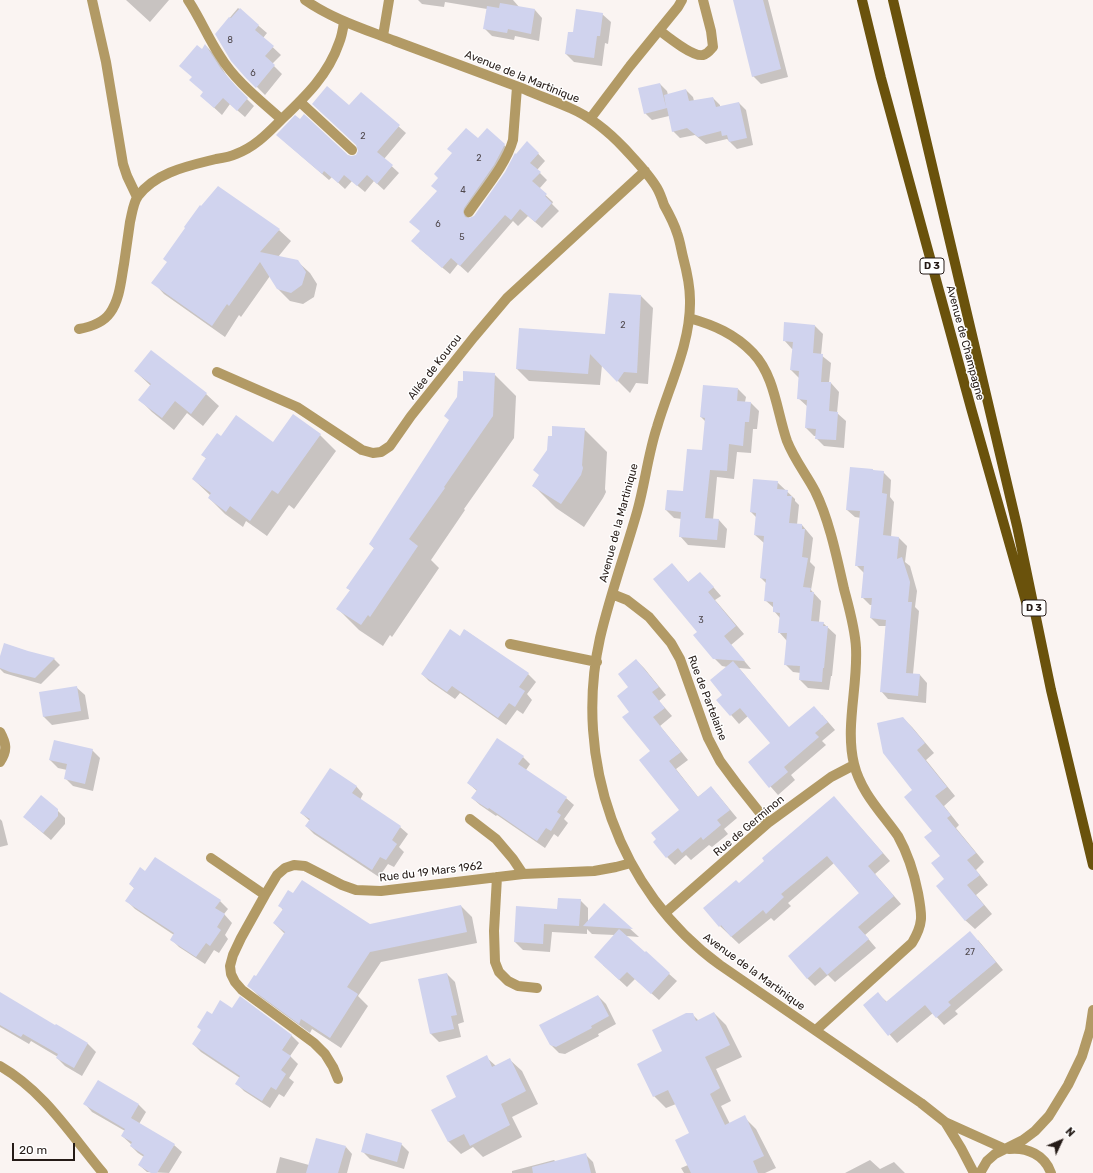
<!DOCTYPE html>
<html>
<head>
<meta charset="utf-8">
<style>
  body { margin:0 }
  #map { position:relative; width:1093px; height:1173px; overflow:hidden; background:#faf4f2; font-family:Rubik,sans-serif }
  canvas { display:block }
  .north { position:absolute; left:1041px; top:1121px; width:40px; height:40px; -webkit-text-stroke:3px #fff; paint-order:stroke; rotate:46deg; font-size:11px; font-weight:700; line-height:16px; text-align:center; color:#251b17 }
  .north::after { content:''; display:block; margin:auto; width:14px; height:18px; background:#251b17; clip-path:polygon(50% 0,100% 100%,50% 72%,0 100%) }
  .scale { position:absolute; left:12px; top:1143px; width:63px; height:18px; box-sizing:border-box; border:2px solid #251b17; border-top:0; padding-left:5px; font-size:12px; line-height:14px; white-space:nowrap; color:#251b17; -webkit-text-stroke:3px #fff; paint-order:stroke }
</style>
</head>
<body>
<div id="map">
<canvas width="1093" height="1173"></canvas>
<div class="north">N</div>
<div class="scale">20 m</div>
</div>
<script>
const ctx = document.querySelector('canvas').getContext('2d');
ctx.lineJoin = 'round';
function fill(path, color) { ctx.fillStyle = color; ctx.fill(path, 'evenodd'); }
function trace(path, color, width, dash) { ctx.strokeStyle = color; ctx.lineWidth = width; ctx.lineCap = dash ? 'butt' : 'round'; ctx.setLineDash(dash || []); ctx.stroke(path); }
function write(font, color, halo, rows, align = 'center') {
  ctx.font = font + ' Rubik,sans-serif'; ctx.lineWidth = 3; ctx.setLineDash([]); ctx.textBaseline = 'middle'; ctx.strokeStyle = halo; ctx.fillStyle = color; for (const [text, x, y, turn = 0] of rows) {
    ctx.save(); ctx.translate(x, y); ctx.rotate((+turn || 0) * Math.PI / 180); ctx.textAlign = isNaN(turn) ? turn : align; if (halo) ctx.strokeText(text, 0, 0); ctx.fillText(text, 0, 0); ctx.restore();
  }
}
fill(new Path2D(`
  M126 0H169L150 22Z
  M418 0H513L520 8 535 10 542 18 539 41 515 36 514 40 492 36 484 28 487 9 445 2 444 7 422 4Z
  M734 0H768L788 77 761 84 753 76Z
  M238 8 267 33 263 38 281 55 272 64 282 74 265 95 239 69 216 34Z
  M602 14 611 22 608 44 605 43 602 66 574 62 566 54 574 33Z
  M206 46 213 53 228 78 242 94 254 106 245 117 230 104 222 115 209 103 204 93 193 77 202 50Z
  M660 84 667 91 668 95 686 90 693 97 694 101 713 98 720 105V107L739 103 746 110 753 145 737 149 727 139 706 144 695 135 680 138 673 131 669 116 652 120 645 113Z
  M361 93 406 133 384 159 399 173 384 190 374 181 365 192 352 181 345 189 332 177 329 180 285 142 355 157 359 152 349 107Z
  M478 140 504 145 511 152 470 216 469 219 475 216 528 143 545 161 537 170 547 180 539 189 553 202 552 204 559 211 542 228 528 216 518 226 513 221 468 273 458 264 450 274 419 248 421 232 438 192Z
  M279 230 291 241 278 257 297 261 310 273 317 284 314 297 303 304 290 301 278 289 270 276 241 317 239 315 225 337 164 294 153 282Z
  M641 296 653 308 648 384 636 383 630 393 602 365 600 385 529 381 517 369 606 335Z
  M815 326 823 334 821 355 831 363 829 383H831L839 392 837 413 846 421 844 448 824 446 816 438V436H814L806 428 808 407 798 398 799 378 791 370 793 349H792L784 340Z
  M151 351 206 394 219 406 203 426 187 413 174 430 152 412 140 400 151 386 135 371Z
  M494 374 516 396 514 438 464 509 465 510 431 560 439 568 392 637 390 635 383 646 359 630 338 609 351 591 347 588 375 549 370 544Z
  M738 389 746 397 745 402 751 403 759 411 757 429H753L751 453 737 452 734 479 717 477 713 520H719L727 529 725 548 688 545 680 536 682 519 674 518 666 510 684 492 703 451 706 422 701 417Z
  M584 429 607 452 605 489 606 492 603 498 584 527 556 508 533 485 540 476 553 437Z
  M320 435 336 451 294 509 289 505 267 536 246 521 243 527 225 514 209 498 211 496 193 479 207 459 202 455Z
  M873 470 875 471 883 472 891 480 890 497 894 502 891 537 899 538 907 546 905 562 910 566 917 591 915 607 919 611 913 674 920 675 927 683 926 703 888 699 881 691 886 626H879L871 618 872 605H870L862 597 864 573 856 565 861 518 855 517 847 510Z
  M777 482 795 499V501L799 505 797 525H802L813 538 810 562 815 567 811 590 821 601 819 622 823 623 836 635 832 676H831L829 690 808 688 800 680 801 673 793 672 785 664 787 641 779 632 780 618 774 611V608L765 600 766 583 761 578 764 543 755 535 757 518 751 512Z
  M672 564 689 583 708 581 721 596 715 600 744 634 731 645 751 669 739 668 789 728 822 715 835 730 822 741 826 745 791 775 795 780 778 795 749 762 771 743 748 716 739 724 718 700 724 695 727 667 722 666 714 658 698 632Z
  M465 630 528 674 536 682 527 694 532 700 523 714 517 710 506 725 460 693 455 699 429 681 422 674 460 637Z
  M4 645 54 659 60 665 41 684 4 673 0 669V659Z
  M636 660 644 668 666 695 659 701 672 716 660 726 688 760 676 769 698 797 711 787 718 795 737 818 724 829 728 834 712 847 709 845 691 860 686 855 675 865 667 857 680 810 631 712 629 687Z
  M76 687 85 695 89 719 52 725 44 717 40 693Z
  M903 718 912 727 934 753 926 760 955 796 944 806 959 825 956 828 984 862 976 870 988 885 976 895 992 914 975 929 965 920 946 879 941 856 934 831 914 790Z
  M92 750 100 758 93 791 73 786 65 778 67 770 58 768 50 760Z
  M523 757 530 764 526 770 566 798 574 805 564 819 568 823 558 837 554 834 545 848 497 815 496 816 480 805 472 798 477 791 468 783Z
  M356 786 363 794 360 800 400 827 408 834 399 847 404 852 394 867 388 864 379 877 314 834 306 826 310 821 301 813Z
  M841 805 890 861 875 874 901 904 865 935 876 948 835 982 828 975 815 986 807 978 860 894 834 863 788 903 791 906 774 921 771 918 739 944 720 926 739 884Z
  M57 810 65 818V824L51 840 32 824Z
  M0 819 2 821 8 845 0 847Z
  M130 884 220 901 228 909 224 914 232 923 225 935 228 939 219 953 214 950 205 964 179 947 171 939 174 935 135 909 127 901 135 889Z
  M294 894 370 925 461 906 472 917 477 943 381 962 358 996 368 1006 341 1048 312 1029 310 1033 259 996 248 985 256 978 285 934 274 923 283 910 279 905Z
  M580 900 588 908V923L604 905 639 937 626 936 677 981 659 1000 635 979 627 987 603 965 615 935 592 934 587 929V934L552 932 550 952 523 950 515 942 558 910Z
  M978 940 1003 970 955 1011 958 1014 944 1025 933 1013 897 1043 864 1005 878 994 887 1002Z
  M447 974 455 982 464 1022 458 1024 461 1037 439 1042 431 1034 419 980Z
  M0 993 55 1027 56 1025 88 1044 96 1052 82 1076 65 1066 57 1058 58 1057 31 1041 29 1044 0 1027Z
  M598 996 606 1004 616 1024 598 1034 599 1036 565 1054 559 1053 551 1045Z
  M233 1009 291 1035 299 1043 290 1056 298 1064 289 1078 294 1082 284 1097 279 1094 270 1108 244 1091 236 1083 240 1078 201 1052 193 1044 212 1015Z
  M714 1013 726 1025 742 1057 716 1069 731 1101 721 1106 730 1124 744 1117 756 1129 776 1168 765 1173H684L681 1168 688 1165 691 1134 676 1104 666 1108 654 1096 663 1052 692 1014 699 1021Z
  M486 1057 496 1066 509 1059 522 1071 538 1104 512 1117 522 1137 483 1157 473 1147 461 1154 448 1141 457 1097Z
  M98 1081 139 1105 146 1112 139 1124 174 1145 182 1152 169 1173 147 1172 139 1165 144 1157 138 1153 131 1146 132 1145 122 1136 125 1131 92 1112 85 1104Z
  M401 1144 409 1152 404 1169 370 1159 362 1151Z
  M346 1147 352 1154 347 1173H276L280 1157 309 1165Z
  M586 1155 593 1162 596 1173H512V1171L554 1160 556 1162Z
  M870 1160 880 1169 894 1162 905 1173H845Z`), '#0003');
fill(new Path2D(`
  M733 0H763L781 69 752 77Z
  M500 3 535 9 531 34 508 29 507 33 483 29 487 6 499 8Z
  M240 8 259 25 255 30 274 46 265 56 275 65 256 88 245 77 231 61 215 34 229 17 231 18Z
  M576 9 603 13 600 36H597L594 58 565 54 568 32H573Z
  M205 44 221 69 236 86 248 98 237 111 223 98 214 108 200 96 203 92 189 80 192 77 179 66 197 45 202 49Z
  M660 83 666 107 664 95 686 89 689 101 713 97 716 107 739 102 747 138 729 142 727 135 722 136 721 131 698 137 687 128 672 132 667 108 644 114 638 88Z
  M327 86 349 105 361 92 400 125 377 152 393 165 377 184 367 175 357 186 344 175 338 183 324 171 322 174 276 135 295 115 300 119 304 114 348 155 351 156 356 155 358 151 356 145 312 104Z
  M466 128 478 138 487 128 505 144 494 165 464 208 463 212 465 217 469 218 474 216 505 172 515 153 516 154 527 141 539 153 530 163 541 172 532 181 547 194 545 196 552 203 535 222 520 209 511 220 505 215 460 266 451 258 442 268 411 241 420 231 409 222 437 191 431 186 438 178 434 174 452 153 447 149Z
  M218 186 280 229 260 252 298 260 306 272 302 285 291 293 277 289 260 262 229 306 227 304 212 326 151 283 167 262 163 259 185 228 184 227 200 205 201 206Z
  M609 293 641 295 637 373 624 372 617 382 590 354 588 374 516 369 519 328 605 334Z
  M784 322 815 325 813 353 823 354 821 382H831L829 411 838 412 836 440 815 439 816 429 805 428 807 400 797 399 799 371 790 370 793 342 783 341Z
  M151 350 207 393 191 414 175 401 162 418 138 400 151 384 134 371Z
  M463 371 495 373 493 416 444 487 445 488 409 539 418 546 370 617 368 615 361 625 336 609 350 590 346 588 374 548 369 544 449 420 444 416 457 397 458 381H463Z
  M703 385 738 388 737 401 751 402 749 422H745L743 446 729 444 727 471 710 470 705 518 719 519 717 540 679 537 681 512 665 510 667 490 683 491 687 449 702 450 705 418 700 417Z
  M293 414 321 434 278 494 272 490 250 521 230 506 226 512 208 498 211 493 192 479 206 458 201 455 217 433 221 436 236 415 273 442Z
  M552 426 585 428 582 465 583 468 581 475 561 504 532 486 539 475 533 470 547 450 548 436H552Z
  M850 467 873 469V470L884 471 882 493 887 494 883 535 899 537 897 559 902 557 910 582 908 602H912L906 673 920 674 918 696 880 692 886 620 870 618 872 598H861L864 566H855L860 511 846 510Z
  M753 479 778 481 777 489 788 490 787 496H792L789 523 802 524V529H805L802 557 808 558 803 587 811 588 810 592H814L811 621 824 622 823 626H828L824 668H823L822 682 799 680 800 666 784 665 787 633H778L780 613 773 612V602L764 601 766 579 760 578 764 536 754 535 756 513 750 512Z
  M672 563 688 582 700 572 714 587 708 592 736 626 724 636 745 661 713 659 693 635 697 632 653 579Z
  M450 629 460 636 464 629 529 673 519 687 525 691 515 707 509 703 498 718 452 686 447 692 421 674Z
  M4 643 28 651 55 658 35 678 10 672 0 668V656Z
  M636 659 659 687 652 692 665 708 653 717 681 752 669 761 698 797 711 786 730 810 717 820 721 825 703 840 701 837 682 853 678 848 666 858 653 842 656 839 651 833 679 810 639 760 650 751 622 717 629 712 617 696 628 687 618 674Z
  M733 661 789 727 814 706 828 722 815 733 819 737 784 767 788 772 769 788 748 762 770 743 740 708 730 716 716 700 722 695 710 680Z
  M77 686 81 711 43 717 39 692Z
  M903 717 925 743 917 750 947 787 935 796 951 815 947 818 976 853 967 860 980 875 967 885 984 905 965 921 936 886 944 879 931 863 940 856 924 837 932 831 904 797 912 790 883 753 877 723Z
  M497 738 524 756 518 764 567 797 557 812 561 815 551 831 546 828 537 841 489 808 488 809 471 798 477 790 467 783Z
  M54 740 93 749 85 784 64 779 67 764 49 760Z
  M330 768 357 786 352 793 401 826 392 840 397 844 386 860 380 857 372 870 305 826 310 819 300 813Z
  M41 795 58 809V816L43 833 23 817Z
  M834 796 883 853 868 866 894 896 858 927 869 939 827 975 820 967 807 979 788 956 859 893 827 856 781 894 784 897 766 914 763 910 731 937 721 925 719 927 703 908 736 880 739 883 764 861 762 858Z
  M155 857 221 900 215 908 225 914 217 927 221 930 210 946 206 943 196 957 170 940 174 933 125 901 134 888 129 884 140 867 145 871Z
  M302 880 370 924 461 905 467 932 370 952 347 987 358 994 330 1038 301 1019 299 1024 247 986 254 975 256 976 285 932 273 923 283 909 278 906 288 890 293 893Z
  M558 898 581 899 579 926 544 924 543 944 514 942 516 906 557 909Z
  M604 903 633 929 583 926Z
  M619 929 645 952 646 951 670 973 651 994 627 972 619 980 594 957Z
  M970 931 996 962 948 1002 951 1005 936 1018 925 1005 888 1036 863 1005 878 992 886 1002Z
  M447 973 457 1015 451 1016 454 1029 430 1034 418 979Z
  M0 992 55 1025 56 1024 88 1043 74 1068 56 1058 58 1054 23 1034 21 1037 0 1025Z
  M598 995 609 1016 591 1026 592 1028 556 1047 550 1045 539 1025Z
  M240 996 292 1035 282 1050 291 1056 281 1070 286 1074 276 1090 271 1087 262 1101 235 1084 240 1076 192 1044 201 1030 197 1027 207 1011 212 1014 220 1000 232 1008Z
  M714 1012 730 1045 705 1057 720 1088 710 1094 725 1125 745 1115 764 1156 753 1161 758 1173H691L675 1140 689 1133 668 1090 653 1097 637 1064 662 1051 652 1030 686 1013H693L696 1021Z
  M487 1055 492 1067 510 1058 526 1091 501 1104 510 1125 470 1146 464 1134 448 1142 431 1110 456 1097 446 1076Z
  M98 1080 139 1104 131 1118 175 1144 157 1173H151L138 1165 144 1155 130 1146 132 1142 121 1136 125 1129 83 1104Z
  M366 1133 402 1143 397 1162 361 1152Z
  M316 1138 346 1146 338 1173H306Z
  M586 1153 591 1173H533L532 1167Z`), '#d0d3ee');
trace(new Path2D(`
  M92 0 106 62 123 164 127 176 137 197
  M188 0C200 18 208 38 220 56 235 81 260 100 281 119
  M305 0C332 19 364 29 395 41 438 57 481 73 524 89 539 96 555 101 570 108 591 117 610 133 625 149 636 161 649 174 657 188 660 193 662 199 664 205 669 214 674 223 677 233 680 241 681 249 683 257 687 272 690 286 690 300 691 343 669 386 657 427 648 454 645 484 637 512 625 554 610 595 600 638 573 759 618 891 720 965L921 1103 945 1122
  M659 30C668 37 693 57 703 55 708 54 710 50 713 47L711 31 703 0
  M383 36 389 0
  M300 102 352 150
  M590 119 630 66 678 7 682 0
  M469 212C483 191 506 165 513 140L517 87
  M689 318C714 325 735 334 753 353 775 376 777 413 787 441 794 459 806 474 815 491 829 519 837 558 844 589 849 608 855 628 856 648 858 686 845 727 854 764 861 793 882 813 898 836 908 854 914 873 918 893 922 915 924 923 912 943L816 1030
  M79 329C90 327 103 323 110 313 120 299 121 280 124 264 126 250 128 236 130 222 132 214 133 203 138 196 156 172 188 166 216 159 223 158 230 157 236 154 255 147 268 133 282 119 306 96 328 75 339 43 342 36 343 29 344 22
  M217 372 297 407 362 450 373 453 381 452 390 446 411 416 474 337 507 298 645 171
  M612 594 627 600 649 617 671 643 680 659 708 738 720 761 737 784 768 823
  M510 644 597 662
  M0 732C6 743 8 750 0 762
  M470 819 496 839 513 859 523 874
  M211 858 265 895
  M497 877 494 931 495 962 499 972 508 981 518 986 537 988
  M665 913 768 823 831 777 854 765
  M0 1066C44 1091 71 1135 103 1173
  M338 1079 333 1067 325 1054 314 1043 242 990 235 982 231 974 230 966 233 955 241 938 265 895 277 875 285 868 294 865 305 866 342 885 356 890 381 891 523 874 594 871 616 867 631 863
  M1009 1149C1027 1147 1045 1155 1051 1173
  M974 1173 961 1148 945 1122 1005 1149
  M980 1173 987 1161 995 1154 1023 1140 1035 1131 1049 1116 1068 1085 1082 1056 1090 1030 1093 1010`), '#b29a65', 10);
trace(new Path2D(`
  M862 0 881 78 971 408 1028 609
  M893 0 1017 526 1051 690 1093 865`), '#6a520c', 10);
write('9px', '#50494d', null, [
  ["8",230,40],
  ["6",253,73],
  ["2",363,136],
  ["2",479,158],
  ["4",463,190],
  ["6",438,224],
  ["5",462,237],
  ["2",623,325],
  ["3",701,620],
  ["27",970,952]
]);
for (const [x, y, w] of [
  [932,266,24],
  [1034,608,24]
]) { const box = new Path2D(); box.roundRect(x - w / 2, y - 8, w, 16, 3); ctx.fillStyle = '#fff'; ctx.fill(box); trace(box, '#251b17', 1); }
write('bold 10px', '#251b17', null, [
  ["D 3",932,266],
  ["D 3",1034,608]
]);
write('11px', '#251b17', '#fff', [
  ["Avenue de la Martinique",522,77,22],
  ["Avenue de Champagne",965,343,75],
  ["Allée de Kourou",435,367,-52],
  ["Avenue de la Martinique",619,523,-75],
  ["Rue de Partelaine",707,698,69],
  ["Rue de Germinon",749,826,-40],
  ["Rue du 19 Mars 1962",431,872,-7],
  ["Avenue de la Martinique",754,972,36]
]);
</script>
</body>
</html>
